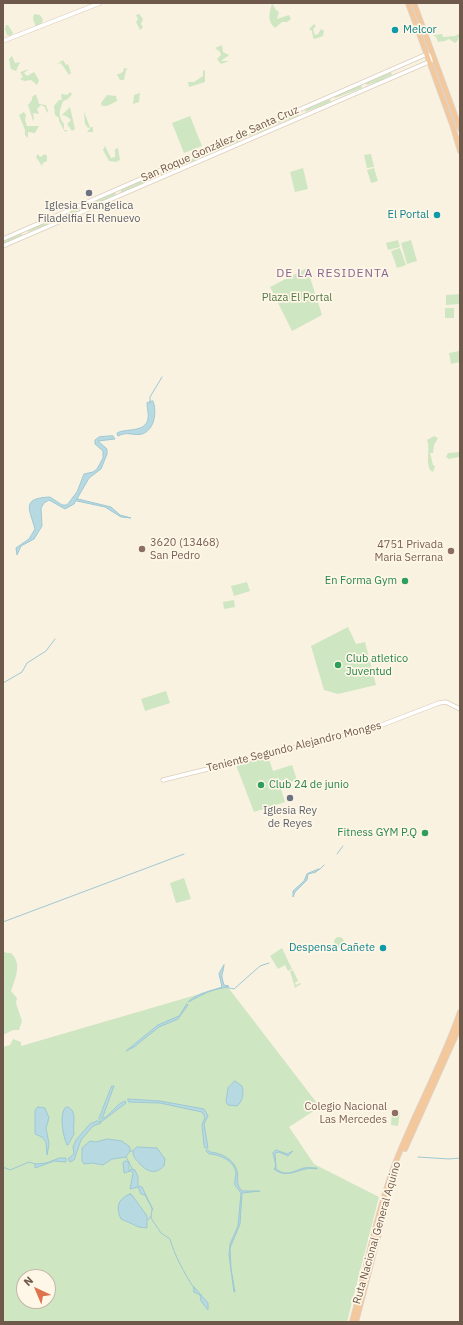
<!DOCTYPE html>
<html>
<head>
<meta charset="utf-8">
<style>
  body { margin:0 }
  #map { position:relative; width:463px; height:1325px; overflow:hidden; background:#faf2e1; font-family:"IBM Plex Sans",sans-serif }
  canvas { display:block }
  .frame { position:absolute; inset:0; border:4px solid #6f594a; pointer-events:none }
  .north { position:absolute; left:16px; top:1269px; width:40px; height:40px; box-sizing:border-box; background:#fef6e6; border:1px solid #c5b7a8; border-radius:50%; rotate:316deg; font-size:11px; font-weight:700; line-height:16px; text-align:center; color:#6f594a }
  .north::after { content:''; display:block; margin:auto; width:14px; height:18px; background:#dd744d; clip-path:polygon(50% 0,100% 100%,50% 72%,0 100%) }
</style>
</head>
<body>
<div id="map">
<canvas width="463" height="1325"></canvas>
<div class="frame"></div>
<div class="north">N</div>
</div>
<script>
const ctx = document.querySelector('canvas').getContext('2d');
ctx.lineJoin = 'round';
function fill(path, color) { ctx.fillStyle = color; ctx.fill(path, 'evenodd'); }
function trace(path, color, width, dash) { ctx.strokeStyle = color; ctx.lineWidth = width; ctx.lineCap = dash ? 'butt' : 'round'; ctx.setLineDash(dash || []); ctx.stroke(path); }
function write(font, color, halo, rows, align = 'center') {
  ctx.font = font + ' "IBM Plex Sans",sans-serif'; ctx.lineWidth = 3.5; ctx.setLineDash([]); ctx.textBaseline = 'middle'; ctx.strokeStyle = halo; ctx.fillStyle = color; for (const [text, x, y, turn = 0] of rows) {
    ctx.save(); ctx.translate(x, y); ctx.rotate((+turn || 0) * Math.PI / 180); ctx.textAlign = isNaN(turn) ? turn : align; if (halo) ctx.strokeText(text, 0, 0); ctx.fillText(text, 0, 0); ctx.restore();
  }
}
fill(new Path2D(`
  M272 3 276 10 279 12 277 19 289 15 291 19 287 22H282L275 28C266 20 270 12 272 3Z
  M34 14 40 15 43 20 40 26 36 27 33 19Z
  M139 14 143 19 141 24 143 27 140 30 136 22 138 19 136 15Z
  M314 24 316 26 313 29 315 35 318 34 321 29 324 31 323 36 315 39 313 38 312 31 309 29Z
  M6 25H8L13 33 11 36 7 35 5 29Z
  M460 33 458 40 455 43 449 39 445 41 438 42 436 37 433 35 442 34 443 37 455 36Z
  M222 45 223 52 229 55 221 61H229L221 64 217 59 221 55 220 52 215 48Z
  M12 56 15 63 20 62 16 71 11 69 9 59Z
  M63 60 66 65 68 64 71 73 69 75 61 63 57 64Z
  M432 62 452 115 460 141Z
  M124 68 128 69 126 70 124 80H120L117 75 114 76 123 72Z
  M29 69 24 73 27 76 34 72 39 80 37 85 31 80 24 81 20 79 23 77 20 72Z
  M205 70V82L189 87 188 82H194L203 76V71Z
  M391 72 392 75 385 78 384 80 366 85V83Z
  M361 85 362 88 335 98V96Z
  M70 92 72 94 68 99 63 101C60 110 57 115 64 124V130H68L65 132 59 121V118L55 115 54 106 59 100H62L61 94 67 95Z
  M140 93 139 102 133 104 134 95Z
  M36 94 39 104 46 105 48 111 47 113 45 107 41 105 37 109 39 114 33 113 34 119 33 121 28 105 32 100V97Z
  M107 95 116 96 117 101 107 106H102L101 103Z
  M330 99 331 102 305 112 306 109Z
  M70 107 75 129 72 131 67 124 71 120 66 116 62 115Z
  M24 112 26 115 25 120 27 126H39L35 133 28 132V138L25 135V130L19 115Z
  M84 112 90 127H93V132H87L91 127 88 128 85 124Z
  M297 113 299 114 298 116 274 125 275 123Z
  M190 116 202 146 184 153 172 123Z
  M268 126H270L269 129 243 138 244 136Z
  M237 139 239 140 238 142 213 152V150Z
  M105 146 111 158 115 157V149L118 148 120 160 116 162 109 161 103 150Z
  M207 152 208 155 183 166 181 165 182 163Z
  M38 154 40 157 45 154 47 156V161L43 163 42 166 36 157Z
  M371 154 374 167 367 168 364 155Z
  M176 166H178L177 169 153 179 151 178Z
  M303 168 308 189 295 192 290 172Z
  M374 168 378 181 371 183 367 170Z
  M145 179 146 182 122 193 121 192V189Z
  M115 192 116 196 90 205 91 203Z
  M84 205 86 209 64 217V214Z
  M56 218 58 219V221L28 232V230Z
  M21 233 23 236 3 245V241Z
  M398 240 400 247 388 250 386 243Z
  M411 240 417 261 407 264 401 243Z
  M400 248 406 265 397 268 391 251Z
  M307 268 322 315 292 331 270 287Z
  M460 294V304L446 305V295Z
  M445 308H454V318H445Z
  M459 351 460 362 451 364 449 353Z
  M434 436 438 438 434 445 433 453H430L433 465 435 466 433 472 430 470C425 460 431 450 427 440Z
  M460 452 459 457 449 459 446 457 448 453Z
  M247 582 250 591 234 596 231 586Z
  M234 600 235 607 224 609 223 602Z
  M348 627 356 644 365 642 376 685 338 694 324 690 311 646Z
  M166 691 170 703 145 711 141 699Z
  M268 756 273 771 292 765 297 780 280 786 285 802 254 812 236 765Z
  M184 878 191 899 176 903 170 883Z
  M334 942a5 5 0 1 1 10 0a5 5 0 1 1-10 0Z
  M282 948 292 969 288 971 285 965 278 969 270 956Z
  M3 951 7 953H11C22 963 16 977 11 991L17 998 16 1003 22 1021 19 1030H13L3 1035Z
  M293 970 298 981 295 983 296 985 300 983 301 984 295 988 290 971Z
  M227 986 320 1107 289 1127 314 1164 379 1197 347 1322H3V1047L10 1045 13 1039 21 1042V1046ZM24 1277H48V1301H24Z
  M392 1111 400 1112 398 1126 391 1125Z`), '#cee6c1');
const water = new Path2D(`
  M153 401C157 411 155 430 142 434 134 436 127 431 118 436L117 433C126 428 145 433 148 419 149 414 147 408 147 403Z
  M113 436 115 439 98 441 107 449V454L101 469 89 478 74 504 65 509 49 500 44 503 41 508 42 526 34 539 21 546 17 555 16 548 29 539 35 529C30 510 20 498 50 497L62 505H67L77 492 84 474 93 472 97 469 103 458V451L95 444V440L99 437Z
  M78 499 111 507 120 515 131 518 121 517 105 507 77 501Z
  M319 869 316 872 308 874 307 880 295 892 293 897V891L304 881 307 874Z
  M224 965C223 976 220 972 224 985L229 986C221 989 221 988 214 990 206 992 195 999 188 1002 197 993 211 991 222 987L219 974Z
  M187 1004 188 1005 178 1019 159 1027 134 1047 126 1051 158 1025 179 1016Z
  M235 1081 242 1086C244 1093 243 1101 237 1106L228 1105 226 1102 228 1088Z
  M112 1086H114L102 1119C111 1115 116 1104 125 1101L126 1103 101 1122 99 1119Z
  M128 1099 160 1101 204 1109 208 1116 204 1124 208 1148H205L204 1145 202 1125 205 1117 202 1112 160 1103 129 1102Z
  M38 1107 45 1108 49 1118 46 1128 49 1144 47 1155 46 1142 42 1137 35 1134V1111Z
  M68 1107C78 1112 72 1124 74 1134L68 1145H67C63 1136 59 1115 65 1108Z
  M98 1121 101 1123 93 1126 81 1140 74 1160 70 1162 68 1159 74 1154 73 1147 76 1140 90 1124Z
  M108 1139 122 1141 130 1147V1151L126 1157 112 1159 103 1165 92 1163 84 1164 82 1161V1148L90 1141 95 1142Z
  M137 1147 157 1148 165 1159 164 1166C155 1175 148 1172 140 1164 136 1159 133 1158 133 1151Z
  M208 1150 210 1152C221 1153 234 1159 237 1171 239 1179 235 1184 242 1191H260L242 1193 240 1224 230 1248 231 1269 235 1292H234L229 1255 230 1244 238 1226 241 1193 235 1185C234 1181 236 1177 236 1173 235 1161 219 1154 209 1154L206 1151Z
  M276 1150 287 1154 293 1151 288 1156 279 1152 275 1153 276 1169C287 1177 293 1171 304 1168 308 1167 313 1168 317 1168V1169C301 1165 289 1181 274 1169L276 1166 273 1153Z
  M60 1158H66V1162L54 1161 35 1168V1164L46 1163Z
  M125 1161 129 1162V1171L131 1169 135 1170 138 1177V1186L142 1187 153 1210 145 1195 141 1194 138 1187 130 1189 133 1173 131 1171 124 1173 123 1163Z
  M130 1194 132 1195 147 1216V1228L139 1227 121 1219C116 1208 117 1199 130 1194Z
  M194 1287 208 1303V1310L201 1301 200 1295 194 1292Z`);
fill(water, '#b7d9e2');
trace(water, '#9ec8d3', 1);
trace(new Path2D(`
  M150 403V397L162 377
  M3 683 22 672 27 663 46 651 55 639
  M337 854 343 846
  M319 870 324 865
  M3 922 184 854
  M225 987 234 989 260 966 269 963
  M130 1151H133
  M126 1157 133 1170
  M418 1157 449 1159 460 1158
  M3 1167 10 1170 29 1162 35 1164
  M152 1209 151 1218 161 1233 170 1239C175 1256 184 1273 194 1288
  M148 1220 151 1216`), '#9ec8d3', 1);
const tertiary = new Path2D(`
  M3 41 100 3
  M3 239 427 54 435 60
  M3 246 431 61
  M163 780 374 728 439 703 446 702 460 709`);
const trunk = new Path2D(`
  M408 3 453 127 460 151
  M414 3 460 129
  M405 1149 460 1026
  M352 1322C366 1271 375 1218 393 1169 413 1115 442 1065 460 1012
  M356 1322 383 1217`);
trace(tertiary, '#ddcebd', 5);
trace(trunk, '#dad4d0', 6);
trace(tertiary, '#fff', 3.5);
trace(trunk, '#f3c89c', 4.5);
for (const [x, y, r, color] of [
  [395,30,4,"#0f9aa8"],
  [89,193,4,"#6b7280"],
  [437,215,4,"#0f9aa8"],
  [142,549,4,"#8d6e63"],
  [451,551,4,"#8d6e63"],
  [405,581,4,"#2e9e5b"],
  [338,665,4,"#2e9e5b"],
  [261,785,4,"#2e9e5b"],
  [290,798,4,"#6b7280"],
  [425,833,4,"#2e9e5b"],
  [383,948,4,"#0f9aa8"],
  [395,1113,4,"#8d6e63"]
]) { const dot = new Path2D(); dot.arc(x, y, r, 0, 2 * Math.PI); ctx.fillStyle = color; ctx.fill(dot); trace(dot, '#fef6e6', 1.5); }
write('11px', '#0d838f', '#fef6e6', [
  ["Melcor",403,30,"left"],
  ["El Portal",429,215],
  ["Despensa Cañete",375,948]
], 'right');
write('11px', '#6f594a', '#fef6e6', [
  ["San Roque González de Santa Cruz",220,144,-24],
  ["Teniente Segundo Alejandro Monges",294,747,-14],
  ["Ruta Nacional General Aquino",377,1233,-74]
]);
write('11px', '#5b616d', '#fef6e6', [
  ["Iglesia Evangelica",89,206],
  ["Filadelfia El Renuevo",89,219],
  ["Iglesia Rey",290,811],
  ["de Reyes",290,824]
]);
write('11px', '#537a45', '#fef6e6', [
  ["Plaza El Portal",297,298]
]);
write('11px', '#785e54', '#fef6e6', [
  ["3620 (13468)",150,543,"left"],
  ["San Pedro",150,556,"left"],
  ["4751 Privada",443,545],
  ["Maria Serrana",443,558],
  ["Colegio Nacional",387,1107],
  ["Las Mercedes",387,1120]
], 'right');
write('11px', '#27864d', '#fef6e6', [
  ["En Forma Gym",397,581],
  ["Club atletico",346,659,"left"],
  ["Juventud",346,672,"left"],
  ["Club 24 de junio",269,785,"left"],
  ["Fitness GYM P.Q",417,833]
], 'right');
ctx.letterSpacing = '1px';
write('12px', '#866592', '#fef6e6', [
  ["DE LA RESIDENTA",333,274]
]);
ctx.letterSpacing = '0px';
</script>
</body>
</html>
